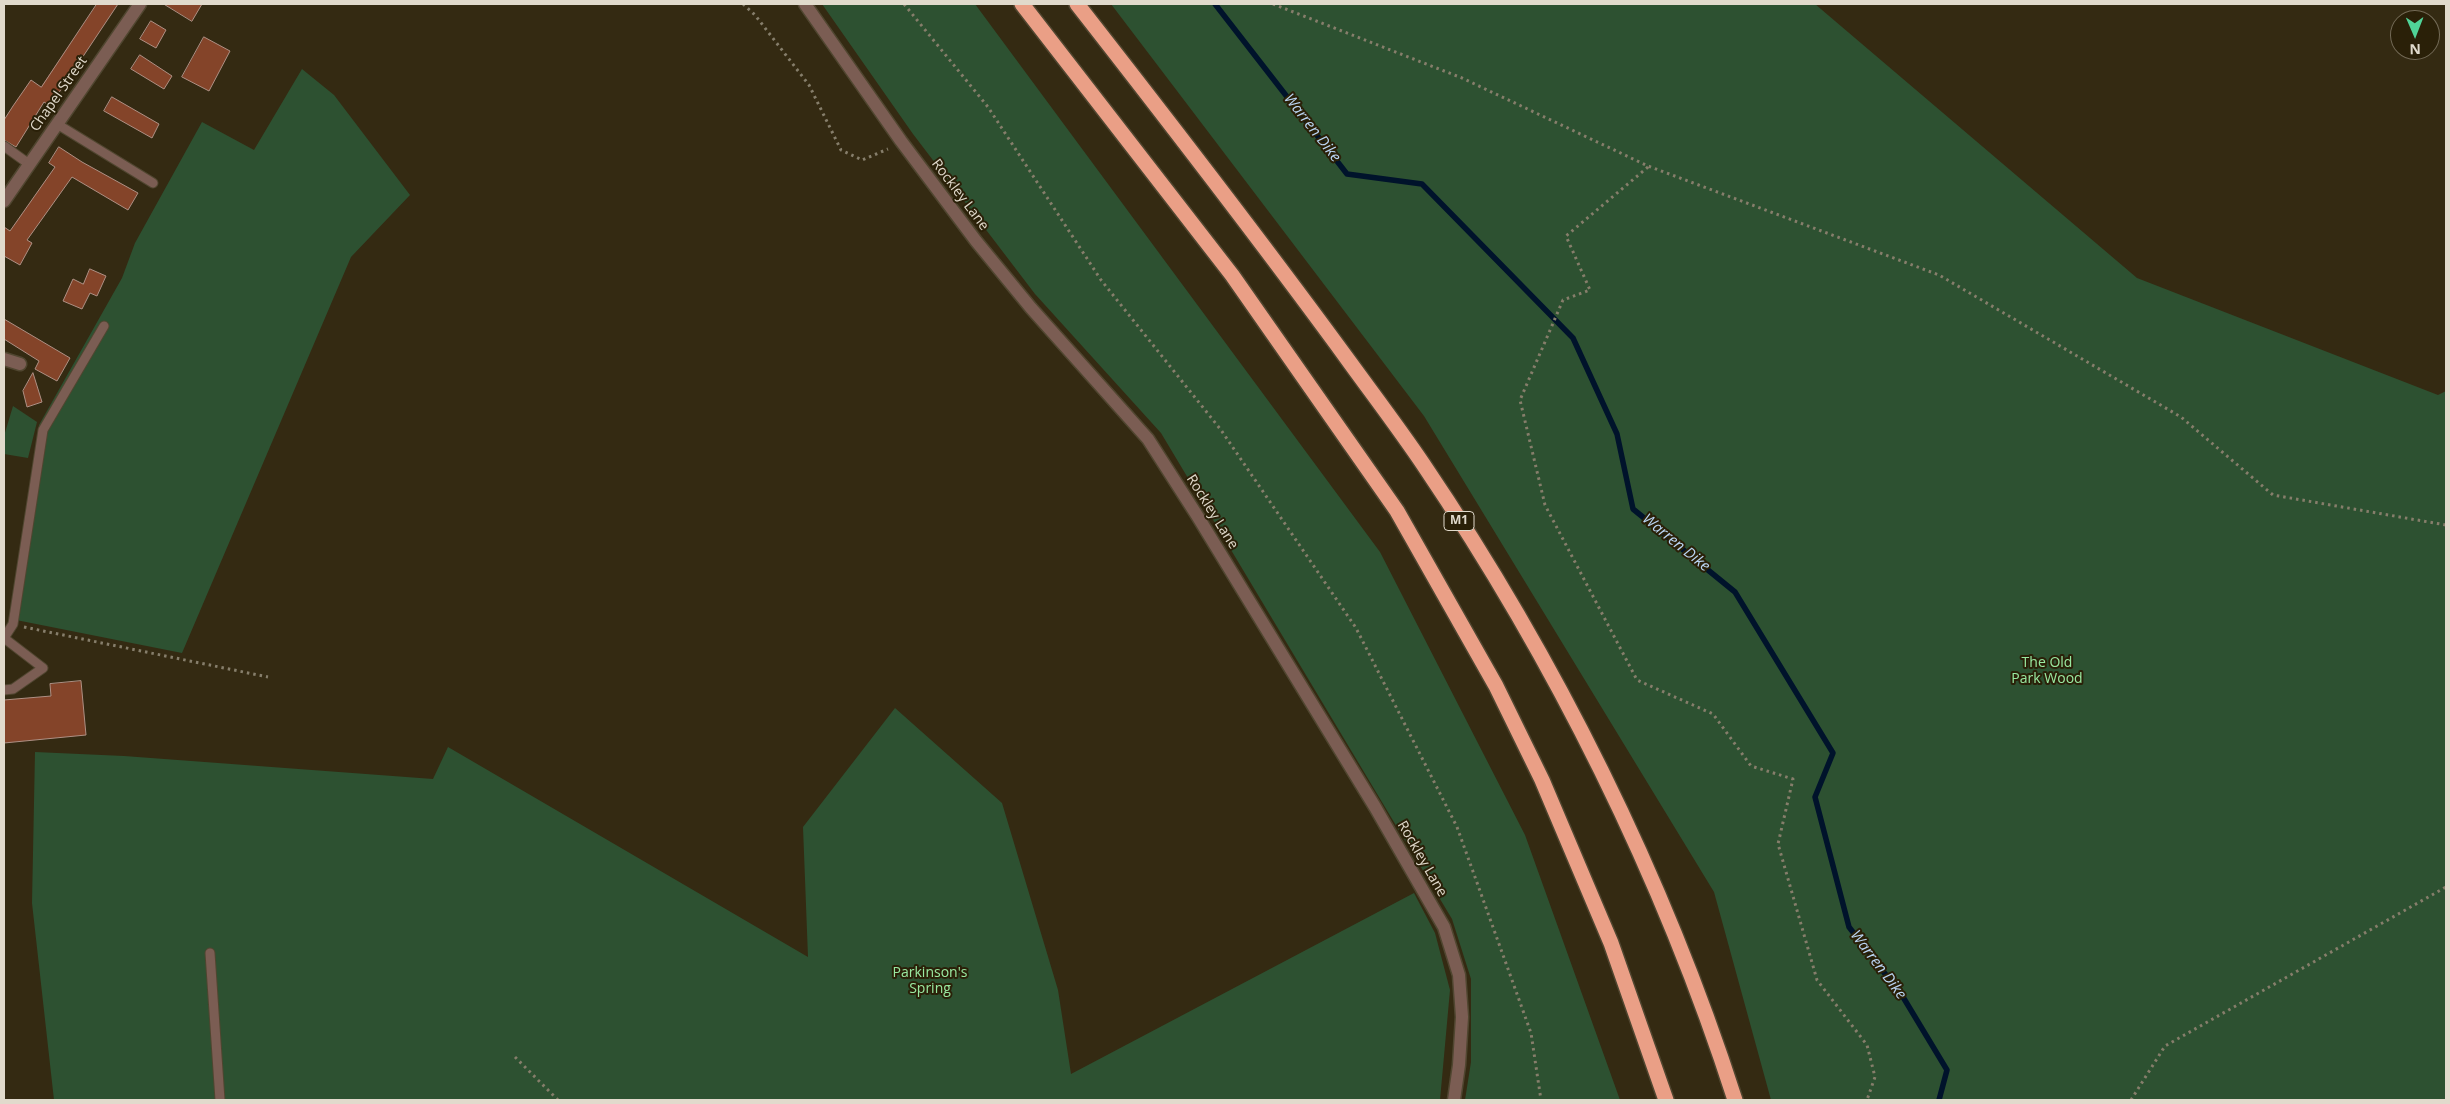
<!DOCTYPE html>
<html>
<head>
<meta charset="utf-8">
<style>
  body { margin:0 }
  #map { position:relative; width:2450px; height:1104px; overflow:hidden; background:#342a12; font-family:"Open Sans",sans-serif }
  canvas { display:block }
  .frame { position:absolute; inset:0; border:5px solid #e1dacc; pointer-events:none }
  .north { position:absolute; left:2390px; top:10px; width:50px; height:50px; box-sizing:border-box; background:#2a2008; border:1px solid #736a56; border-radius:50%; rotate:179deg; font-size:14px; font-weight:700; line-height:20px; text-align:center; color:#e1dacc }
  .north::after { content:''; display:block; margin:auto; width:18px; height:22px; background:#50d398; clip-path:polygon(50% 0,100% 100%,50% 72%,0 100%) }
</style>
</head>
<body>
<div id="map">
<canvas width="2450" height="1104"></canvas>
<div class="frame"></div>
<div class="north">N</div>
</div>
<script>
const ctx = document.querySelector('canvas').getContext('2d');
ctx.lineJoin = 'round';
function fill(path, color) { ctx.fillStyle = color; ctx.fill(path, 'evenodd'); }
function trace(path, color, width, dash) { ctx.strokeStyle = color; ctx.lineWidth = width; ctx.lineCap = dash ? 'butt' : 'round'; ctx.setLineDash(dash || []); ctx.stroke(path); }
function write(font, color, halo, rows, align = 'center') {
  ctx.font = font + ' "Open Sans",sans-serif'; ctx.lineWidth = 4; ctx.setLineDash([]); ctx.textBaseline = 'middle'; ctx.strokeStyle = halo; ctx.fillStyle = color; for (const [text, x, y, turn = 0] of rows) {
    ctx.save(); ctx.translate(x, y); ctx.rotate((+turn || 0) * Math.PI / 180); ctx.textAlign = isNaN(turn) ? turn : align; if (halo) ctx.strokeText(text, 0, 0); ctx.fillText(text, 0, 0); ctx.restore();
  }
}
fill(new Path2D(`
  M822 4H975L1380 552 1525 835 1620 1100H1465L1471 1062V979L1452 919 1161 433 1035 294 913 134Z
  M1111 4H1815L2137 278 2438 395 2446 391V1100H1771L1714 892 1424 416Z
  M302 69 334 95 410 195 351 257 182 653 11 619 39 425 122 278 135 243 202 122 254 150Z
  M13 406 37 422 28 458 4 454V436Z
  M895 708 1002 803 1058 990 1071 1074 1414 893 1435 933 1450 990 1440 1100H54L32 903 35 752 124 756 433 779 448 747 808 957 803 827Z`), '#2d5131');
trace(new Path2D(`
  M1215 4 1347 174 1422 184 1573 338 1617 434 1633 509 1735 592 1833 753 1815 797 1849 927 1903 997 1947 1070 1939 1100`), '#00132b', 5.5);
const building = new Path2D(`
  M97 4H118L50 106 44 102 16 147 4 140V120L13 106 31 80 41 87Z
  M164 4H202L192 21Z
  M151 21 166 30 156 48 140 39Z
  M204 37 230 51 209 91 182 77Z
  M140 55 172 76 164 89 131 69Z
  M112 97 159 124 152 138 104 111Z
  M59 147 82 162 138 193 128 210 72 177 27 240 32 243 20 265 4 256V227L10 231 55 167 49 163Z
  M90 269 106 276 97 296 90 293 82 309 63 301 73 279 83 284Z
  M4 319 70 358 57 381 35 369 39 361 4 339Z
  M33 373 42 402 27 407 23 391Z
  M81 681 86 735 4 743V700L51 696 50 684Z`);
fill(building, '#844429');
trace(building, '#ae9084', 1);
const service = new Path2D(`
  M57 124 153 183
  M4 146 29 164
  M4 638 13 624 43 430 104 326
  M4 638 43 668 13 689 4 690
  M210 953 220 1100`);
const minor = new Path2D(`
  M4 359 20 364`);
const tertiary = new Path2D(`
  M805 4 901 141 976 241 1031 308 1148 439 1198 517 1375 807 1444 927 1459 975 1462 1017 1459 1065 1454 1100
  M4 201 140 4`);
const motorway = new Path2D(`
  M1022 4 1232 275 1397 511 1496 686 1542 780 1611 943 1666 1100
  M1077 4C1170 123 1262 242 1351 364 1375 397 1400 430 1423 464 1555 659 1663 876 1735 1100`);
trace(service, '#504630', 11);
trace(minor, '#504630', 15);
trace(tertiary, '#504630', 15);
trace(motorway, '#504630', 18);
trace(new Path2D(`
  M743 4 755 15 809 85 841 150 862 160 888 149
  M904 4 988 107 1101 280 1221 430 1356 628 1457 827 1531 1033 1541 1100
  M1273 4 1462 78 1648 166 1939 275 2181 417 2273 495 2446 525
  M1648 167 1566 236 1590 290 1563 300 1520 400 1545 505 1637 680 1713 714 1751 766 1793 779 1778 844 1817 980 1867 1045 1875 1077 1867 1100
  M24 627 268 677
  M515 1057 558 1100
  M2131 1100 2165 1046 2446 887`), '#867e6b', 3, [2.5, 4]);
trace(service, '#7b5d53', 9);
trace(minor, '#7b5d53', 12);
trace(tertiary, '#7b5d53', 12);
trace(motorway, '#ea9f86', 15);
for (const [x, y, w] of [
  [1459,521,30]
]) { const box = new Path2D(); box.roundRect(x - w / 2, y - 9.5, w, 19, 4); ctx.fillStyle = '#2a2008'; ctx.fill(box); trace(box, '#e1dacc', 1); }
write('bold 12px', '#e1dacc', null, [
  ["M1",1459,521]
]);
write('14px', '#e1dacc', '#2a2008', [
  ["Chapel Street",59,94,-55],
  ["Rockley Lane",960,195,53],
  ["Rockley Lane",1212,512,58],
  ["Rockley Lane",1422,859,60]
]);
write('14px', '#99e9a1', '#2a2008', [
  ["The Old",2047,663],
  ["Park Wood",2047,679],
  ["Parkinson's",930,973],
  ["Spring",930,989]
]);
write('italic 15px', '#bad5f3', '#2a2008', [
  ["Warren Dike",1312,128,52],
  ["Warren Dike",1676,543,39],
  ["Warren Dike",1878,965,53]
]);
</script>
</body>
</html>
